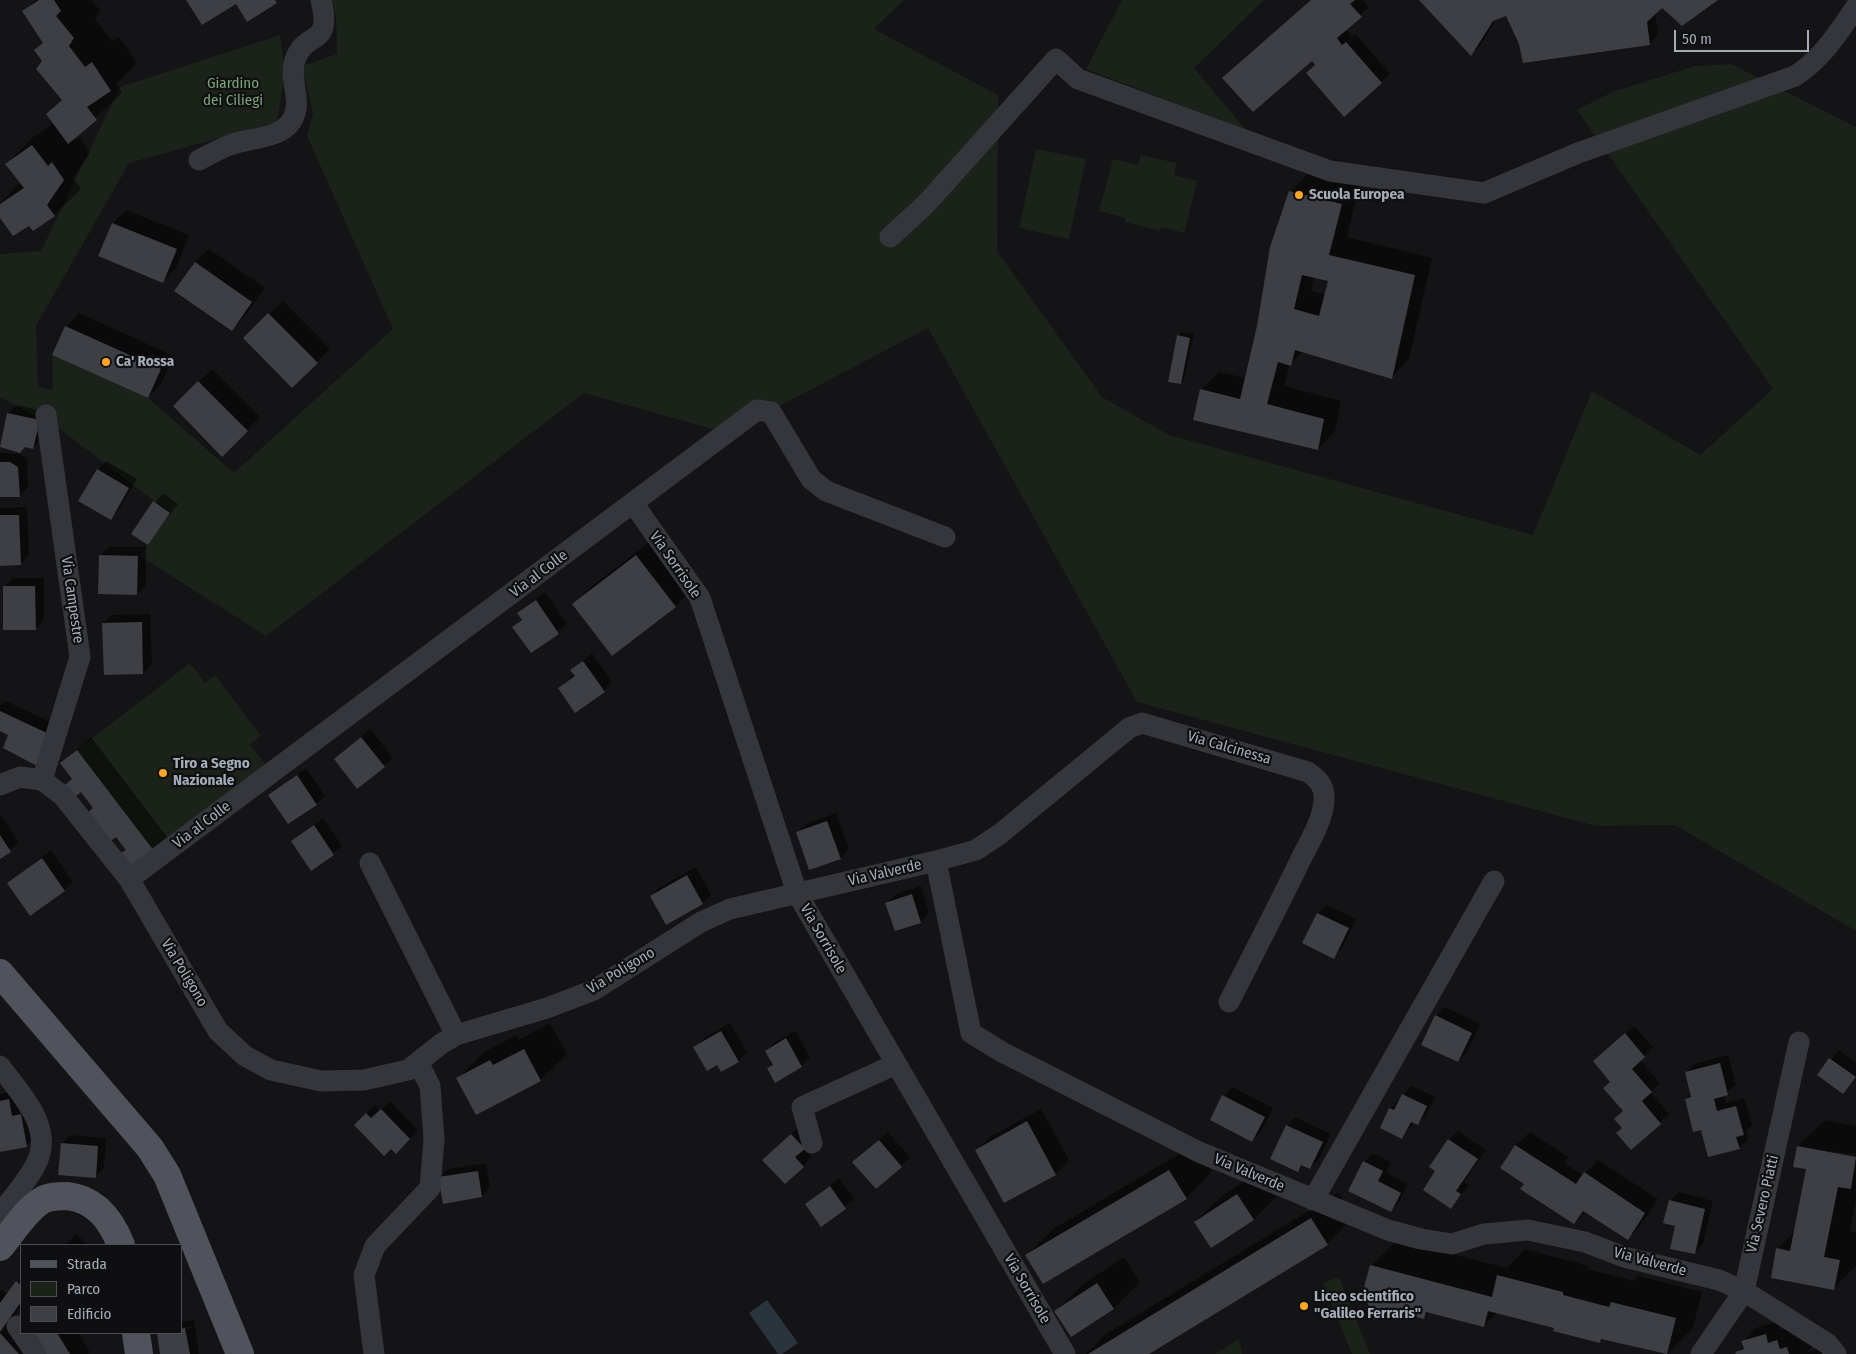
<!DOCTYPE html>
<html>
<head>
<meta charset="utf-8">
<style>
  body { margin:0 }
  #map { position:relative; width:1856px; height:1354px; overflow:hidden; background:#141416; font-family:"Fira Sans Condensed",sans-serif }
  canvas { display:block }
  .legend { position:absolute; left:20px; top:1244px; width:162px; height:90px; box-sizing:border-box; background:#0f0f11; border:1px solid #4b4e54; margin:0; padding:6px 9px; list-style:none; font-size:15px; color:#a4acb8 }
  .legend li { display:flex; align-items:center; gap:10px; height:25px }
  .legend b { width:25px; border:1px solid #4b4e54 }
  .scale { position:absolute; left:1674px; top:30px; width:135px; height:22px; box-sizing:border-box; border:2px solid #a4acb8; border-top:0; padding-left:6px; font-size:15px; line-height:18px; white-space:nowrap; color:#a4acb8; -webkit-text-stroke:4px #0f0f11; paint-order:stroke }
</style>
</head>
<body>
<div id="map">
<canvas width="1856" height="1354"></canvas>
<ul class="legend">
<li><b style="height:6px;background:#50535b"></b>Strada</li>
<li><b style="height:14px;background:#1a221a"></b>Parco</li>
<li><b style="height:14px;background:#3e3f44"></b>Edificio</li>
</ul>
<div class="scale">50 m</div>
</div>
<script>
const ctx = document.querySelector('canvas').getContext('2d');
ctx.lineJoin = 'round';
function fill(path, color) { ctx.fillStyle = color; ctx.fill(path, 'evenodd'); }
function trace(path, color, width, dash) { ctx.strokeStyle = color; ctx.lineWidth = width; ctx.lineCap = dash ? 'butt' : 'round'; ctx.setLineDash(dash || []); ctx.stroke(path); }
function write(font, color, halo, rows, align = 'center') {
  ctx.font = font + ' "Fira Sans Condensed",sans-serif'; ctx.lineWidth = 4.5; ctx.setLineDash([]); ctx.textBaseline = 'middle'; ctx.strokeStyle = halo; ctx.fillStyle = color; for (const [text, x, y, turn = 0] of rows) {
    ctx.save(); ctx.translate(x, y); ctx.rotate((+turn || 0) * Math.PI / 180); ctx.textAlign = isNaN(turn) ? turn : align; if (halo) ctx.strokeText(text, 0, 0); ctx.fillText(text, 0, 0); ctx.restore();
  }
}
fill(new Path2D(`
  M332 0H904L874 29 998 95 997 251 1102 397 1169 435 1533 535 1592 391 1700 455 1773 389 1577 110 1615 91 1695 66 1731 64 1856 127V931L1675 825 1596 826 1137 702 928 328 776 408 716 430 584 393 266 636 140 556 170 513 57 427 55 415 35 416 0 397V254L41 251 120 87 280 35 285 72 277 122 129 163 36 326 38 387 53 390 52 355 148 398 234 473 393 329 307 136 313 114 302 66 337 54 336 18Z
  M1122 0H1264L1194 68 1246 130 1086 69Z
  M1036 149 1086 159 1069 239 1019 228Z
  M1141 155 1177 163 1174 175 1197 181 1184 233 1161 227 1160 231 1125 222V218L1099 211 1113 159 1138 165Z
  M190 663 205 683 215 675 261 736 250 745 267 766 130 870 118 855 125 850 116 837 109 842 93 808 81 792 75 797 65 785 72 779 60 763Z
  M1339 1277 1370 1354H1352L1323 1283Z
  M1239 1339 1242 1354H1215Z`), '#1a221a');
fill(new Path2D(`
  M767 1300 798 1343 782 1354H778L749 1313Z`), '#29343c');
fill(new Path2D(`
  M36 0H91L100 10 95 19 112 41 119 37 137 63 116 84 122 93 73 138 75 141 79 137 90 153 73 178 81 189 54 215 29 225 0 216V203L21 182 7 164 33 137 54 123 47 114 63 99 43 61 35 50 44 42 24 12Z
  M1312 0H1363L1369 7 1345 29 1352 37 1355 34 1390 74 1381 82 1316 64Z
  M1420 0H1716L1662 6 1655 12 1658 35 1649 44H1520L1507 15 1497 18 1480 46 1471 54Z
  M1308 174 1359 186 1347 237 1432 258 1409 359 1392 377 1304 351 1290 364 1284 386 1341 401 1335 431 1318 449 1201 390 1219 372 1246 378 1290 192ZM1314 277 1329 280 1325 295 1311 291Z
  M126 210 189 235 176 268 163 281 100 255 113 223Z
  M209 249 265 288 245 316 232 330 195 262Z
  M283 301 330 349 292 387 244 338Z
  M79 313 174 356 161 384 148 397 66 327Z
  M1182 332 1194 334 1184 379 1180 383 1178 336Z
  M212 369 260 417 222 455 174 406Z
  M17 405 48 412 42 438 33 447 8 414Z
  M0 453 19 454 27 458 28 487 20 496H0Z
  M106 461 137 479 119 509 111 518 98 469Z
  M163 493 178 504 147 543 133 533Z
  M27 507 29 555 20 564 0 565V508Z
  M655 538 693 588 676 606 612 655 573 605 591 587Z
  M109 547H146V585L137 594 100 555Z
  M13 578H44V620L35 629 4 587Z
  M545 592 567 624 531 652 514 627 522 619 518 613Z
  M150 614 152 664 143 673 103 623 112 615Z
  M592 653 612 682 604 691 559 688 575 674 572 670Z
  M6 701 57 725 45 756 0 729V706Z
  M370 729 393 758 384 766 335 759Z
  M91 737 167 837 154 850 120 855 126 849 61 763Z
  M306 768 325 796 316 804 270 795Z
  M836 813 849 849 841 858 810 869 797 832 806 824Z
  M0 814 19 842 0 857Z
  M323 818 342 846 311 869 292 841Z
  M51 850 73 882 64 890 8 883Z
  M696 867 711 895 702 903 651 896 660 887Z
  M921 886 929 913 921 922 896 930 887 903 896 894Z
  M1327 905 1356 919 1342 948 1333 957 1304 943 1318 914Z
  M1445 1007 1480 1024 1467 1052 1458 1061 1436 1016Z
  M550 1023 567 1054 540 1080 458 1079 484 1052 517 1035 519 1040Z
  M730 1023 747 1052 738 1061 717 1063 694 1047 703 1039Z
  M1634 1026 1653 1047 1640 1060 1660 1083 1650 1092 1669 1114 1631 1148 1623 1128 1624 1110 1612 1081 1603 1053Z
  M795 1031 810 1057 801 1066 768 1069 773 1063 766 1051 775 1042Z
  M1839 1050 1856 1063V1078L1843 1093 1818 1075Z
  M1728 1055 1736 1085 1724 1095 1726 1103 1744 1098 1752 1125 1746 1131 1748 1139 1739 1148 1702 1128 1686 1099 1692 1093 1686 1072 1695 1064Z
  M1411 1086 1435 1097 1426 1115 1417 1124 1414 1122 1402 1138 1390 1109Z
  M1232 1087 1273 1108 1261 1132 1252 1140 1224 1096Z
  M17 1091 35 1137 26 1146 0 1151V1094Z
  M390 1101 418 1130 396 1152 355 1125 375 1105 380 1111Z
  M1041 1109 1069 1160 1056 1174 1005 1201 976 1150 990 1137Z
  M1295 1117 1331 1134 1319 1159 1310 1168 1303 1165 1297 1170 1287 1126Z
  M1825 1120 1856 1126V1155L1830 1151V1153L1856 1158V1200L1850 1231 1856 1232V1266L1834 1288 1777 1249 1796 1230 1807 1168 1798 1146Z
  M800 1126 803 1148 812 1157 803 1166 773 1151Z
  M1458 1131 1486 1150 1464 1182 1469 1185 1451 1208 1437 1171 1449 1140Z
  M888 1132 910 1158 901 1166 854 1162Z
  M1530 1132 1568 1157 1564 1163 1583 1175 1598 1160 1658 1199 1641 1225 1628 1239 1586 1211 1574 1223 1502 1168 1516 1145Z
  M70 1135 106 1138 104 1168 95 1177 62 1144Z
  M1196 1144 1212 1172 1186 1198 1027 1255 1053 1229Z
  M1373 1153 1391 1162 1386 1172 1408 1184 1399 1202 1390 1211 1350 1190 1364 1162Z
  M486 1163 490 1187 482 1196 439 1178 448 1169Z
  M1264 1168 1280 1193 1254 1219 1211 1246 1195 1222 1222 1196Z
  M839 1178 854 1199 822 1225 807 1204Z
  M1679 1192 1713 1201 1703 1244 1694 1253 1677 1225 1670 1201Z
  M1338 1193 1354 1217 1327 1244 1146 1354H1086L1106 1334Z
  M76 1234 88 1245H65Z
  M1397 1240 1507 1268 1525 1249 1589 1266 1588 1269 1634 1281 1639 1276 1702 1292 1693 1328 1667 1354 1604 1338 1600 1342 1556 1327 1497 1312 1484 1326 1430 1312 1424 1317 1405 1313 1401 1317 1371 1266Z
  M1124 1257 1140 1282 1114 1308 1071 1336 1056 1311 1082 1285Z
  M21 1278V1306L12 1319 31 1333H78L90 1352 88 1354H0V1289L8 1294Z
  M194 1320 199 1354H161L158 1333H181V1330L192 1328 191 1326 181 1328V1322Z
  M1779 1321 1781 1330 1790 1327 1793 1336 1800 1334 1803 1342 1812 1339 1814 1345 1806 1353 1817 1349 1824 1354H1736L1744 1345 1743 1341 1756 1328Z`), '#0007');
fill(new Path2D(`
  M39 0H54L61 11 56 16 74 38 69 46 85 67 92 62 111 91 87 107 97 120 68 144 46 114 62 100 36 69 42 61 34 50 43 43 22 11Z
  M186 0H275L277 3 247 22 236 4 202 25Z
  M1311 0H1355L1350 4 1362 17 1337 38 1342 45 1346 42 1382 83 1344 117 1306 73 1315 65 1312 61 1253 112 1222 78Z
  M1419 0H1718L1682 26 1662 8 1647 22 1650 45 1523 63 1519 44 1506 16 1493 21 1471 56Z
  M32 145 48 166 52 162 64 180 47 205 55 216 33 231 29 226 13 236 0 218V204L24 188 5 164Z
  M1289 191 1342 204 1329 255 1415 275 1392 379 1295 350 1291 366 1278 362 1267 404 1324 419 1318 450 1193 420 1200 389 1240 399 1257 326 1270 247ZM1302 275 1328 281 1319 316 1294 309Z
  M112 223 177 249 163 283 98 256Z
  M195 262 252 302 232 331 174 291Z
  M268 313 318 363 292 388 243 338Z
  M65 326 161 369 148 398 52 355Z
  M1177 335 1190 338 1181 384 1168 382Z
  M198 381 248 431 222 457 173 406Z
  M7 413 40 420 33 449 25 447 20 453 0 447Z
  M0 462H10L18 467 20 497H0Z
  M97 469 129 488 111 520 78 501Z
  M153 501 170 513 148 545 131 534Z
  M0 515H19L21 565 0 566Z
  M99 555 138 556 137 595 98 594Z
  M636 555 676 607 612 656 572 604Z
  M3 586H35L36 630H3Z
  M536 600 559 634 531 653 512 627 522 620 517 613Z
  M142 622 143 674 104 675 102 623Z
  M583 661 605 692 575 713 558 688 575 676 570 670Z
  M0 711 49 734 37 766 3 748 8 735 0 731Z
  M361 737 385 767 357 789 334 759Z
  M77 750 154 851 130 870 118 855 126 850 116 837 109 842 87 813 93 808 81 792 75 797 65 785 72 779 60 763Z
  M297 775 317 805 288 824 268 795Z
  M827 821 841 859 809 870 796 832Z
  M314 825 334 855 311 871 291 841Z
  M0 835 11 852 0 859Z
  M42 858 65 891 30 916 7 883Z
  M687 875 703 904 666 925 650 896Z
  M912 894 921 923 895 931 885 903Z
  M1317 913 1349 928 1334 959 1302 943Z
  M1435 1015 1472 1033 1458 1062 1421 1045Z
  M721 1031 739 1062 721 1072 717 1065 707 1071 693 1047Z
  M1625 1033 1645 1057 1632 1069 1652 1092 1642 1101 1661 1124 1631 1150 1616 1133 1622 1128 1614 1119 1623 1111 1603 1088 1610 1082 1593 1061Z
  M786 1038 802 1067 775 1083 767 1068 773 1065 765 1051Z
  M524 1049 541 1081 476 1115 456 1078 490 1060 493 1065Z
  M1829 1058 1856 1077 1843 1094 1817 1075Z
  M1720 1063 1728 1095 1714 1099 1717 1111 1736 1106 1744 1135 1736 1137 1740 1149 1708 1157 1701 1130 1693 1132 1685 1099 1691 1097 1685 1072Z
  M1402 1094 1427 1106 1418 1125 1411 1122 1402 1139 1380 1128 1389 1108 1394 1110Z
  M1222 1095 1265 1117 1252 1142 1210 1120Z
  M9 1099 12 1116 21 1114 27 1147 0 1152V1101Z
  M381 1109 410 1139 396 1154 391 1149 384 1156 354 1125 366 1113 371 1118Z
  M1027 1121 1056 1175 1004 1203 975 1150Z
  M1286 1125 1323 1142 1310 1169 1301 1165 1298 1172 1270 1159Z
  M791 1134 805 1149 795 1157 804 1167 785 1184 762 1160Z
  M1448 1139 1478 1159 1456 1191 1461 1194 1451 1209 1423 1190 1435 1171 1429 1167Z
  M879 1140 902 1167 876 1189 852 1162Z
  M61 1143 98 1146 96 1178 58 1175Z
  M1515 1145 1576 1184 1584 1172 1645 1213 1628 1240 1583 1211 1574 1224 1520 1189 1524 1184 1500 1168Z
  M1797 1146 1856 1157 1851 1189 1838 1187 1824 1257 1840 1260 1834 1290 1771 1278 1776 1248 1790 1251 1806 1169 1793 1167Z
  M1363 1161 1383 1171 1378 1181 1401 1193 1391 1212 1348 1191Z
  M1169 1170 1187 1199 1043 1284 1025 1255Z
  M478 1171 482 1197 443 1204 438 1177Z
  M830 1186 846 1209 821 1227 805 1204Z
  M1237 1194 1254 1220 1211 1248 1194 1222Z
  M1669 1200 1705 1209 1695 1254 1670 1249 1675 1226 1663 1223Z
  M1311 1218 1328 1245 1149 1354H1088Z
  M1370 1265 1492 1297 1497 1275 1563 1292V1295L1609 1307 1611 1302 1676 1318 1667 1354 1601 1339 1600 1343 1553 1331 1554 1328 1488 1311 1484 1327 1426 1312 1424 1319 1402 1313 1401 1318 1387 1314 1374 1320 1363 1291Z
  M16 1281 21 1285V1302L0 1332V1303Z
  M1097 1283 1114 1309 1071 1337 1054 1311Z
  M185 1328 190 1354H160L157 1333H181V1329Z
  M0 1333 19 1354H0Z
  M29 1333H57L70 1354H43Z
  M1766 1334 1768 1343 1777 1340 1780 1349 1787 1347 1789 1354H1736L1735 1352 1744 1349 1741 1341Z`), '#3e3f44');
trace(new Path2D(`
  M199 160C209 155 219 149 230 145 253 136 291 140 296 109 299 93 289 77 295 60 305 29 333 49 321 0
  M890 237 926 204 1056 59 1078 79 1330 171 1484 193 1578 153 1795 76C1822 59 1838 33 1856 7
  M633 503 700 598 797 893 1065 1354
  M42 780 80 657 46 415
  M0 785 20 777 42 780 63 796 129 879 218 1031 245 1056 271 1070 321 1081 364 1080 408 1070 441 1044 456 1035 547 1008 594 990 701 922 730 909 936 861 971 1033 1002 1052 1199 1152 1388 1230 1421 1239 1452 1244 1484 1234 1528 1230 1585 1242 1624 1257 1719 1280 1744 1291 1828 1344 1836 1354
  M936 861 976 850 1000 834 1129 728 1142 723 1308 772C1318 779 1325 786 1324 800 1323 821 1309 842 1300 861 1277 908 1253 955 1229 1002
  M370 863 456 1035
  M129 879 757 410 771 412 811 479 826 491 945 537
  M0 1066C20 1094 55 1127 36 1164 27 1182 12 1198 0 1214
  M812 1143 802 1107 896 1064
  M1313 1200 1494 881
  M17 1326 36 1354
  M374 1354 364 1275 375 1246 430 1188 434 1139 430 1086 418 1062
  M1701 1354 1744 1291 1799 1042`), '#35363c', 21);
trace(new Path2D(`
  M0 973 150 1148 167 1175 240 1354
  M0 1247C12 1233 25 1211 41 1201 49 1196 58 1196 67 1196 96 1199 111 1220 121 1245
  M136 1333 139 1354`), '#50535b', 28);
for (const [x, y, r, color] of [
  [1299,195,5,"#ffa724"],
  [106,362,5,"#ffa724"],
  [163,773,5,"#ffa724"],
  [1304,1306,5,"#ffa724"]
]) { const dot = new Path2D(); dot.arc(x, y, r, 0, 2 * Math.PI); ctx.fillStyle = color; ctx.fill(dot); trace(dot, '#0f0f11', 2); }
write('15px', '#79a579', '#0f0f11', [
  ["Giardino",233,84],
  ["dei Ciliegi",233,101]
]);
write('bold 15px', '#a4acb8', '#0f0f11', [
  ["Scuola Europea",1309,195],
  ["Ca' Rossa",116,362],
  ["Tiro a Segno",173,764],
  ["Nazionale",173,781],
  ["Liceo scientifico",1314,1297],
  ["\"Galileo Ferraris\"",1314,1314]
], 'left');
write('15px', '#a4acb8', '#0f0f11', [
  ["Via Sorrisole",675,565,55],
  ["Via al Colle",539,574,-37],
  ["Via Campestre",72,600,82],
  ["Via Calcinessa",1229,748,16],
  ["Via al Colle",202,825,-37],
  ["Via Valverde",885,873,-13],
  ["Via Sorrisole",823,939,60],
  ["Via Poligono",621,971,-31],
  ["Via Poligono",184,973,59],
  ["Via Valverde",1249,1173,23],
  ["Via Severo Piatti",1763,1204,-77],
  ["Via Valverde",1650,1262,15],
  ["Via Sorrisole",1027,1289,60]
]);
</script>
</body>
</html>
